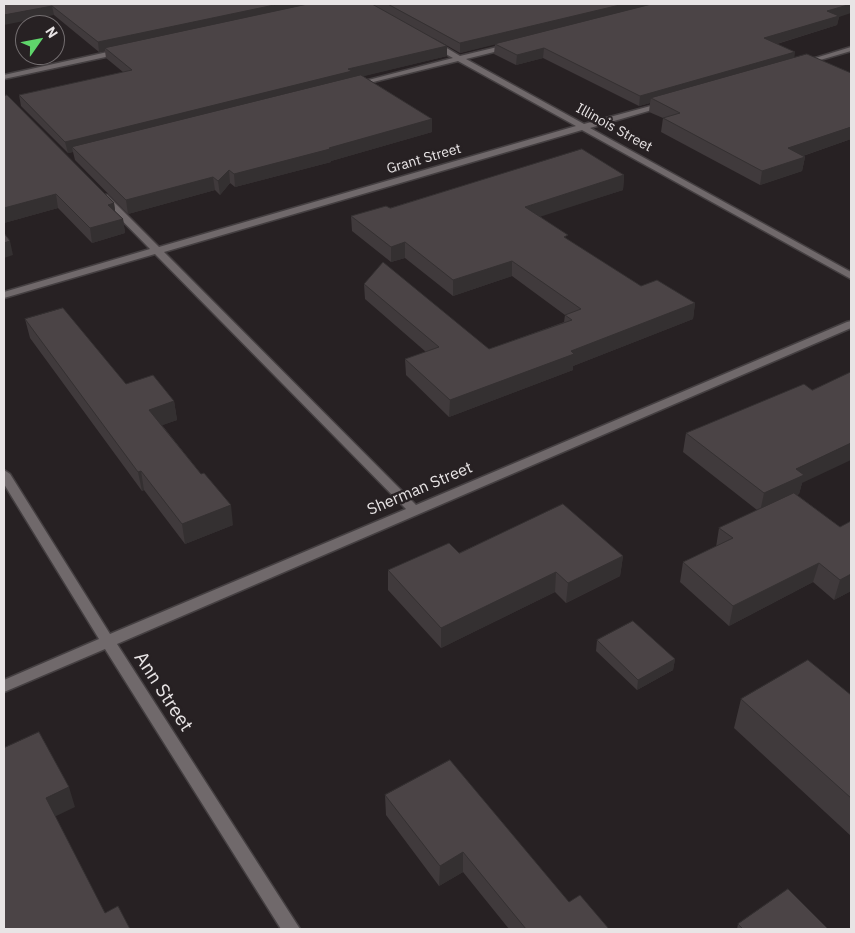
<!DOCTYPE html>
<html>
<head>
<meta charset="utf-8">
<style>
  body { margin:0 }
  #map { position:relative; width:855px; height:933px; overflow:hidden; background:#272123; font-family:"IBM Plex Sans",sans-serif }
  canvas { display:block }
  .frame { position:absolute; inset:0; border:5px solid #e8e4e5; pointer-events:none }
  .north { position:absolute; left:15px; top:15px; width:50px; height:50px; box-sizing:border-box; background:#272123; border:1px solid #746f71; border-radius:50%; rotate:57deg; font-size:14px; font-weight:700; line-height:20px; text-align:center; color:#e8e4e5 }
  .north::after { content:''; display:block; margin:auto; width:18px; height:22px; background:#5fd56b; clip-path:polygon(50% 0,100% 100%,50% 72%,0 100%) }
</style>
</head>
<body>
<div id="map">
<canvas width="855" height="933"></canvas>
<div class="frame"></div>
<div class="north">N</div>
</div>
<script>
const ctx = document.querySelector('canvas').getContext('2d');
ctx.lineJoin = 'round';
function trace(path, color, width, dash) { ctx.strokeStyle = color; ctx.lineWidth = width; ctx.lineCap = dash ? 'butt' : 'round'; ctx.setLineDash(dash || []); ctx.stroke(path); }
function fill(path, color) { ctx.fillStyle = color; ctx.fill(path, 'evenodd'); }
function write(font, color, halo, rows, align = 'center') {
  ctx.font = font + ' "IBM Plex Sans",sans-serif'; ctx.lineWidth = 5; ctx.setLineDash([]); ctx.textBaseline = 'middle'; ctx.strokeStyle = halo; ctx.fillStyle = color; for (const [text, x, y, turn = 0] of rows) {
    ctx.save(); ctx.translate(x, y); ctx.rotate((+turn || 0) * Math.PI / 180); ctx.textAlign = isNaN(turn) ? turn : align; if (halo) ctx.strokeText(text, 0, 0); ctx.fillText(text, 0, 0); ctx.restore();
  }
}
const minor = new Path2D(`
  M429 41H435L460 56 514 43V47L466 59 584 124 669 101V105L590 128 851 272V279L582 130 164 252 416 505 847 322 851 321V328L117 644 300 929H281L105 649 4 692V680L99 639 4 484V470L10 474 110 634 406 509 155 254 4 298V292L150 249 101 199V195H107L159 247 576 126 458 61 353 87 349 85 453 58 429 45Z
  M851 47V51L803 65 799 63Z
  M121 49H124V53L4 79V75Z`);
trace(minor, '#443f41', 3);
fill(minor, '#70696b');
fill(new Path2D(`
  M4 4H851L839 17 837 25 777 44 794 58 851 139 803 156 805 157 802 171 760 185 661 132 663 118 649 112 650 103 639 106 543 58 516 65 494 54 495 44 460 53 432 37 447 46V56L363 76 432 119V132L331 161V162L235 187 230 183 220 195 215 190 128 214 75 160 73 152 68 153 21 106 19 95 123 72 106 58 105 51 99 52 54 15Z
  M4 96 114 203 115 211 123 219 125 233 92 243 58 208 4 223Z
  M624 175 623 190 540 216 568 240 641 286 695 303 693 319 573 366V370L449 417 406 375 405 359 426 352 365 299 364 284 489 349 564 322 565 315 512 276 453 296 405 258 391 262 352 231 351 216 390 208Z
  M25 319 126 384 174 401 177 420 162 425 201 474 233 525 185 544 144 490 142 491 30 338Z
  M686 433 802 483 799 494 797 495 840 527 851 521V591L834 600 813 582 729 626 680 582 683 562 716 547 719 528 757 510 683 452Z
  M459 553 623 556 620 576 566 603 555 592 441 648 388 590V570Z
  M597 640 675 659 673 670 637 690 596 651Z
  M851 695V836L734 728 741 699Z
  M385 795 569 902 609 929H509L463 872 439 886 386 815Z
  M738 924 828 929H737Z`), '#403a3c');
fill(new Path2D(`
  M279 4H323L105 48V51L99 52 98 42Z
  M624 4H662L460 53V43Z
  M851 4V13L839 17 837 25 763 48 764 38 827 11Z
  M52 6 54 15 4 25V15Z
  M447 46V56L72 147 73 152 68 153 65 142 348 69Z
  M544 48 543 58 516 65 517 55Z
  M795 52 794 62 651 98 650 103 639 106 640 96Z
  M432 119V132L331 161V162L235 187 234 174Z
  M851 127V139L785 162 788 148Z
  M805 157 802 171 760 185 762 171Z
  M229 170 230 183 220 195 218 181Z
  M624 175 623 190 524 222 525 207Z
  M213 177 215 190 128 214 126 200Z
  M56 194 58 208 4 223V208Z
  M114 203 116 217 108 205Z
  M123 219 125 233 92 243 90 228Z
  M10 241 13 255 4 258V243Z
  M405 242V258L391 262V247Z
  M512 261V276L453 296V280Z
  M695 303 693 319 573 366V370L449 417 450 400 571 351Z
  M174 401 177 420 152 429 149 410Z
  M851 443V460L802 483 799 494 760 512 764 493 796 469Z
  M141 471 144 490 142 491 138 472Z
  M231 505 233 525 185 544 182 524Z
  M623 556 620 576 566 603 568 583Z
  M819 563 813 582 729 626 733 606Z
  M556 572 555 592 441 648V628Z
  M851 574V591L834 600 840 580Z
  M675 659 673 670 637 690 638 680Z
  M69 787 75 807 52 818 46 798Z
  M463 852V872L439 886 440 866Z`), '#343031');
const building = new Path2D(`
  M4 4H279L98 42 52 6 4 15Z
  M308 4H372L447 46 348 69 352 71 65 142 19 95 132 70 105 48Z
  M388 4H624L460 43Z
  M652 4H851L827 11 839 16 764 38 795 52 640 96 544 48 517 55 495 44Z
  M807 54 851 73V127L788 148 805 157 762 171 663 118 680 113 651 98Z
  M361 75 432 119 329 148 330 149 234 174 229 170 218 181 213 177 126 200 72 147Z
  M7 95 114 203 108 205 123 219 90 228 56 194 4 208V96Z
  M582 149 624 175 525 207 568 235 564 237 641 286 657 280 695 303 571 351 574 354 450 400 405 359 439 347 364 284 383 262 489 349 572 320 565 315 581 309 512 261 453 280 405 242 391 247 351 216 386 206 390 208Z
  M4 233 10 241 4 243Z
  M63 308 126 384 153 375 174 401 149 410 201 474 204 473 231 505 182 524 141 471 138 472 25 319Z
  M851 372V443L796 469 804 475 764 493 686 433 804 384 812 390Z
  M794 493 840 527 851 521V574L840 580 819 563 733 606 683 562 733 538 719 528Z
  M563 504 623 556 568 583 556 572 441 628 388 570 449 543 459 553Z
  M633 621 675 659 638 680 597 640Z
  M808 660 851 695V798L741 699Z
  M39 732 69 787 46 798 105 913 118 906 130 929H4V748Z
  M450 760 569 902 580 895 609 929H526L463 852 440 866 385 795Z
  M788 889 828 929H743L738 924Z`);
fill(building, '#4b4446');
trace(building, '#343031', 1);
write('14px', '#e8e4e5', '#272123', [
  ["Illinois Street",614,128,29],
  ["Grant Street",424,159,-16]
]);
write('16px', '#e8e4e5', '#272123', [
  ["Sherman Street",420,489,-23]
]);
write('19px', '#e8e4e5', '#272123', [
  ["Ann Street",163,692,57]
]);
</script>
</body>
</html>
